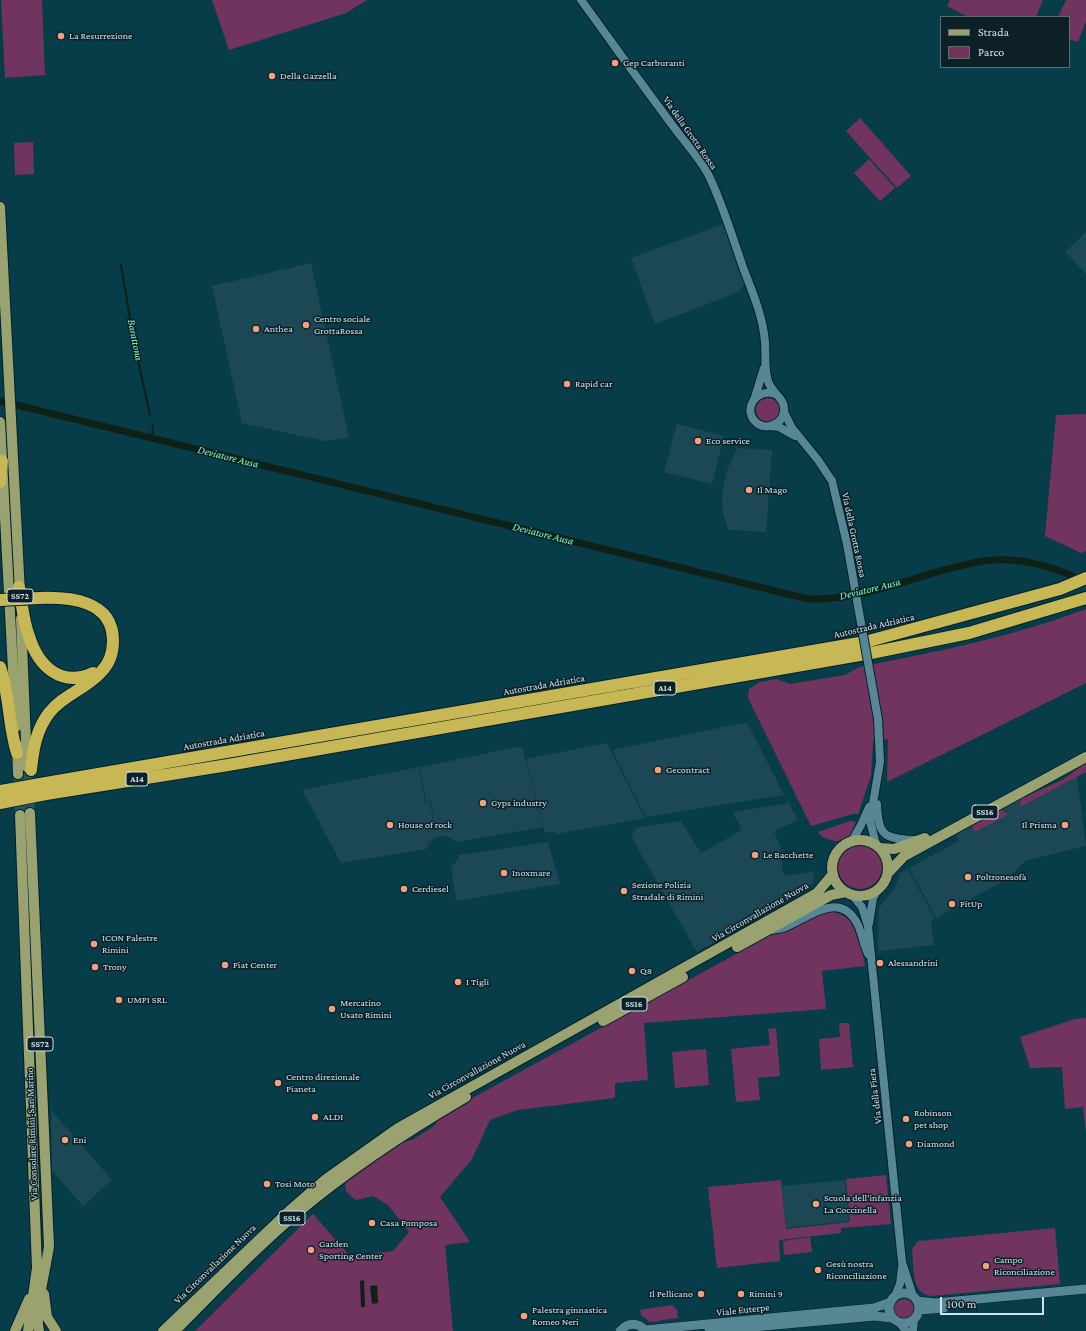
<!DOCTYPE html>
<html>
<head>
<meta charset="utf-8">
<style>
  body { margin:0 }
  #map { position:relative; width:1086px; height:1331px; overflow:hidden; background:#073c49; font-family:"Crimson Pro",serif }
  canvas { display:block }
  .legend { position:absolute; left:940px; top:16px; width:130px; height:52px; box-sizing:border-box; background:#0c2026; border:1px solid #596e75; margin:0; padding:5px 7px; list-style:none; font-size:12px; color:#cce4ec }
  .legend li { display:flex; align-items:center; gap:8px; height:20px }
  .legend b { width:20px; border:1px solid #596e75 }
  .scale { position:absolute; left:940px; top:1297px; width:104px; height:18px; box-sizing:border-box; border:2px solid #cce4ec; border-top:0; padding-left:5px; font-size:12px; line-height:14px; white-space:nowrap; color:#cce4ec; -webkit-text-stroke:3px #0c2026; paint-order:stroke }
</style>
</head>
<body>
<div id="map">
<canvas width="1086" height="1331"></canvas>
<ul class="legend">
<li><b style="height:5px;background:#9aa36f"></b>Strada</li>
<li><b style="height:11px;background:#71345f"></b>Parco</li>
</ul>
<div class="scale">100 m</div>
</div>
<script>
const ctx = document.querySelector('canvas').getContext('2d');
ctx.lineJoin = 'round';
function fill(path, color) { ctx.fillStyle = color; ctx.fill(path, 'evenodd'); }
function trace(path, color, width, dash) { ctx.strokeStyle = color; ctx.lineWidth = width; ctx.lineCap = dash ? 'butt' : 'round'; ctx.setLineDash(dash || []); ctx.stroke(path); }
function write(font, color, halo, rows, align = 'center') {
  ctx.font = font + ' "Crimson Pro",serif'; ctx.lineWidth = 3; ctx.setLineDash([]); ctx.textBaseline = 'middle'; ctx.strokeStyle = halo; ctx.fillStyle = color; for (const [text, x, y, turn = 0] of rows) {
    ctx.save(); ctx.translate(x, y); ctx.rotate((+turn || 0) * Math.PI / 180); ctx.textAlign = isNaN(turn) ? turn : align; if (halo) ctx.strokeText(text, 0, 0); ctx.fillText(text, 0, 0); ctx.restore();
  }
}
fill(new Path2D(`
  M723 224 746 283 739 292 655 324 631 258Z
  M1086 232V274L1065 252Z
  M311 263 349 438 324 441 242 423 212 286Z
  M677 424 724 436 712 484 664 472Z
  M737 448 772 450 766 532 728 530 723 513 722 496 727 470Z
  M747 722 784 795 646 817 612 750Z
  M607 743 645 818 556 834 555 831 545 833 526 759Z
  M522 746 543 827 456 842 446 836 436 837 431 801 426 802 420 767Z
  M419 767 425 803 430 802 436 837 429 843 427 849 341 863 302 790Z
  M1077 777 1086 846 1025 861 1009 878 936 918 909 868 959 841 956 835 972 826 975 832 1006 812 1002 809 1020 799 1022 807Z
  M789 803 798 820 774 831 780 846 783 873 788 876 814 871 813 882 807 890 697 952 633 840 632 836 634 830 640 827 681 821 701 853 742 830 733 812Z
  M548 842 560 884 456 901 451 866 455 864 459 855Z
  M908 869 935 919 931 921 934 945 878 951 879 908 896 886 900 873Z
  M51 1110 112 1180 83 1206 52 1171Z
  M845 1180 849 1221 786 1228 782 1186Z`), '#1b4854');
fill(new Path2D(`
  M1 0H42L45 75 5 78Z
  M212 0H367L346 13 229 50Z
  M950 0H1043L1036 17H968L947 6Z
  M1066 0H1086V21L1078 42 1069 39V17H1058Z
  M860 118 911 176 897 188 846 131Z
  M33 142 34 174 15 175 14 143Z
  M869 159 895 188 880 201 854 173Z
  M756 410a12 12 0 1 1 24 0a12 12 0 1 1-24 0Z
  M1086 414V551L1081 553 1045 536 1056 415Z
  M1086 609V683L887 782 888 739 873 742 871 776 858 814H853L811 826 748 698 749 689 760 682 777 679 790 684 845 675 859 667C936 652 1012 637 1086 609Z
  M1086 763V772L1021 807 1020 799 1062 780Z
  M1002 809 1007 815 975 832 972 826 975 823Z
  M850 821 856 822C854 826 853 830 852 834 847 846 823 841 818 832Z
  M838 867a22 22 0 1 1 44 0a22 22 0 1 1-44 0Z
  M830 911C859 916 861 942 865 966L822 971 826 1009 644 1023 648 1080 615 1083V1098L518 1110 490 1120 472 1159 440 1197 470 1242 445 1245 453 1331H195L313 1214 350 1256 393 1251 409 1232 388 1205 373 1196 356 1200C349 1195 343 1191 346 1182L398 1143 412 1140 433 1127 443 1114 771 935 787 931 821 913Z
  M1086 1018V1134L1083 1107 1065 1109 1062 1067 1030 1068 1020 1037 1075 1019Z
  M839 1023H849L853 1067 821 1070 819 1039 840 1037Z
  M776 1028 780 1076 758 1078 760 1100 736 1102 731 1049 770 1045 768 1029Z
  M706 1049 709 1085 675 1088 672 1052Z
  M886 1175 891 1224 841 1228V1233L779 1240 780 1261 717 1268 708 1187 781 1180 786 1229 850 1222 846 1179Z
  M1055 1228 1060 1284 932 1296C910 1295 914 1264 912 1249L918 1241Z
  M810 1237 812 1252 784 1255 783 1241Z
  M894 1309a10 10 0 1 1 20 0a10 10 0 1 1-20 0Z
  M672 1305 677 1310 678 1318 650 1322 641 1315 640 1310Z`), '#71345f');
fill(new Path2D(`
  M364 1280 365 1307H361L360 1281Z
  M377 1285 378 1303 372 1304 370 1286Z`), '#0e2117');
trace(new Path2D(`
  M121 265 134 342 150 415
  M152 439 153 425`), '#0e2117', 2);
trace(new Path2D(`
  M0 401 808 599C869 601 925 570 984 561 1019 556 1051 566 1082 580`), '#0e2117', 7);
trace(new Path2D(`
  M28 771 30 813
  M18 774 20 815`), '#255561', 10, [10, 5]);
const tertiary = new Path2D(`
  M581 0C611 41 640 82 670 122 681 138 701 159 709 176 723 205 733 239 744 270 753 293 763 317 765 342 766 355 764 368 768 381 771 393 786 398 784 412 782 424 768 430 758 424 741 412 755 387 775 394
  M755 397 764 368
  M784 412 792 428 818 460 832 481
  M770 426 779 427 795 436
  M877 804C878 834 883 839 913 840
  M852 841 861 825 869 807
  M876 844 870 821 880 762 878 719
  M851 894 862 907 868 926 902 1262 913 1296
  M869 924 873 898 878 889
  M771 930C775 929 779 929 783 928 807 919 840 888 858 925 862 934 864 945 868 954
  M894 1298 900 1284 902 1267
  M899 1322 906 1331
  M913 1331 914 1320`);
const secondary = new Path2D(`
  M889 1308a15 15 0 1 1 30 0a15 15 0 1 1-30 0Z
  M917 1301 935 1303 1086 1289
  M919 1310 944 1308
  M645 1330 874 1308 891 1302
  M620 1331C628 1322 638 1322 646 1331
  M709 1331 875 1316 892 1318`);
const primary = new Path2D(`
  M0 207 20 593
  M0 422 16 727
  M21 619 27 767
  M17 745 18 774
  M30 813 49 1246C46 1270 34 1310 39 1331
  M20 815 37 1268 28 1331
  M832 868a28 28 0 1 1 56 0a28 28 0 1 1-56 0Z
  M880 848 894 849 925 838
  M888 873 904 856 917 849 1086 757
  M737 947 831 895 846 892
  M603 1021 683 977
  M44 1294 47 1317 56 1331
  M15 1331 29 1299
  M163 1331 289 1211 326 1179 398 1128 817 893 833 874
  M175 1331C214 1292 252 1251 295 1215 348 1170 406 1132 466 1097`);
const motorway = new Path2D(`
  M0 482 2 461
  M19 587C22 603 23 621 29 636 38 666 61 688 93 673
  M0 667C10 695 8 725 17 753
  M31 770C33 750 36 730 49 713 63 695 86 689 101 672 109 664 113 652 113 641 113 600 70 597 39 598
  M46 783 865 642 1060 589 1086 578
  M46 794 228 765 871 653 969 633 1086 598`);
trace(tertiary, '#00212b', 10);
trace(secondary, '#00212b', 10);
trace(primary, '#00212b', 12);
trace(motorway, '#00212b', 14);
trace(tertiary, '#578695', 8);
trace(secondary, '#578695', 9);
trace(primary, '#9aa36f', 10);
trace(motorway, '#c7b755', 12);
const tertiaryBridge = new Path2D(`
  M832 481 847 544 878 719`);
const motorwayBridge = new Path2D(`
  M0 600 39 598
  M0 791 46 783
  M0 803 46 794`);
trace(tertiaryBridge, '#00212b', 10, []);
trace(motorwayBridge, '#00212b', 14, []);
trace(tertiaryBridge, '#578695', 8);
trace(motorwayBridge, '#c7b755', 12);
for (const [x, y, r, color] of [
  [61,36,4,"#f39f82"],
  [615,63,4,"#f39f82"],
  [272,76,4,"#f39f82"],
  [306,325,4,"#f39f82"],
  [256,329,4,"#f39f82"],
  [567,384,4,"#f39f82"],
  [698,441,4,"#f39f82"],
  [749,490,4,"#f39f82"],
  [658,770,4,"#f39f82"],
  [483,803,4,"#f39f82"],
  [390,825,4,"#f39f82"],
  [1065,825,4,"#f39f82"],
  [755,855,4,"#f39f82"],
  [504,873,4,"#f39f82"],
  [968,877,4,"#f39f82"],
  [404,889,4,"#f39f82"],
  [624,891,4,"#f39f82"],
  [952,904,4,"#f39f82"],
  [94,944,4,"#f39f82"],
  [880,963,4,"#f39f82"],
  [225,965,4,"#f39f82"],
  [95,967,4,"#f39f82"],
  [632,971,4,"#f39f82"],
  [458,982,4,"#f39f82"],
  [119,1000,4,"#f39f82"],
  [332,1009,4,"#f39f82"],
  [278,1083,4,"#f39f82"],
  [315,1117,4,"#f39f82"],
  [906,1119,4,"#f39f82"],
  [65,1140,4,"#f39f82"],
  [909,1144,4,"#f39f82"],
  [267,1184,4,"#f39f82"],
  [816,1204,4,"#f39f82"],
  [372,1223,4,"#f39f82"],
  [311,1250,4,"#f39f82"],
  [986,1266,4,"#f39f82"],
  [818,1270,4,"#f39f82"],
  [701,1294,4,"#f39f82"],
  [741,1294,4,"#f39f82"],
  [524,1316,4,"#f39f82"]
]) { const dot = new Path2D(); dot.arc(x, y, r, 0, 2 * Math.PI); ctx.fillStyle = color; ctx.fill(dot); trace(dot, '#0c2026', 1.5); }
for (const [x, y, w] of [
  [20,596,26],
  [665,688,22],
  [137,779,22],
  [985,812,26],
  [634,1004,26],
  [40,1044,26],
  [292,1218,26]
]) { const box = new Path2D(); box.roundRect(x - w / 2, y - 7, w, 14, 3); ctx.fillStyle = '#0c2026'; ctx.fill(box); trace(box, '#cce4ec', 1); }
write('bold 9px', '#cce4ec', null, [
  ["SS72",20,596],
  ["A14",665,688],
  ["A14",137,779],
  ["SS16",985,812],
  ["SS16",634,1004],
  ["SS72",40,1044],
  ["SS16",292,1218]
]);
write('10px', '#cce4ec', '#0c2026', [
  ["La Resurrezione",69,36],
  ["Gep Carburanti",623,63],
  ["Della Gazzella",280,76],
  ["Centro sociale",314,319],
  ["GrottaRossa",314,331],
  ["Anthea",264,329],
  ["Rapid car",575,384],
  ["Eco service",706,441],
  ["Il Mago",757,490],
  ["Gecontract",666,770],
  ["Gyps industry",491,803],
  ["House of rock",398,825],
  ["Il Prisma",1057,825,"right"],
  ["Le Bacchette",763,855],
  ["Inoxmare",512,873],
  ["Poltronesofà",976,877],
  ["Sezione Polizia",632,885],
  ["Stradale di Rimini",632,897],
  ["Cerdiesel",412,889],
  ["FitUp",960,904],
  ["ICON Palestre",102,938],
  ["Rimini",102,950],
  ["Alessandrini",888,963],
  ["Fiat Center",233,965],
  ["Trony",103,967],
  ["Q8",640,971],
  ["I Tigli",466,982],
  ["UMPI SRL",127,1000],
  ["Mercatino",340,1003],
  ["Usato Rimini",340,1015],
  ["Centro direzionale",286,1077],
  ["Pianeta",286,1089],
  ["Robinson",914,1113],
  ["pet shop",914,1125],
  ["ALDI",323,1117],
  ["Eni",73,1140],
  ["Diamond",917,1144],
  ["Tosi Moto",275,1184],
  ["Scuola dell'infanzia",824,1198],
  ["La Coccinella",824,1210],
  ["Casa Pomposa",380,1223],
  ["Garden",319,1244],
  ["Sporting Center",319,1256],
  ["Campo",994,1260],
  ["Riconciliazione",994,1272],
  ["Gesù nostra",826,1264],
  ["Riconciliazione",826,1276],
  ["Il Pellicano",693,1294,"right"],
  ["Rimini 9",749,1294],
  ["Palestra ginnastica",532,1310],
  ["Romeo Neri",532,1322]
], 'left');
write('10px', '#cce4ec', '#0c2026', [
  ["Via della Grotta Rossa",690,133,55],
  ["Via della Grotta Rossa",854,535,78],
  ["Autostrada Adriatica",874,626,-13],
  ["Autostrada Adriatica",544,685,-10],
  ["Autostrada Adriatica",224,740,-10],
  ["Via Circonvallazione Nuova",760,912,-30],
  ["Via Circonvallazione Nuova",477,1070,-29],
  ["Via della Fiera",875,1096,-97],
  ["Via Consolare Rimini-San Marino",32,1134,-92],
  ["Via Circonvallazione Nuova",215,1264,-44],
  ["Viale Euterpe",743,1310,-6]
]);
write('italic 11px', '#7bfebe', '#0c2026', [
  ["Barattona",135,340,79],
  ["Deviatore Ausa",228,457,14],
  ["Deviatore Ausa",543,534,14],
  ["Deviatore Ausa",870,589,-14]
]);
</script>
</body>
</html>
